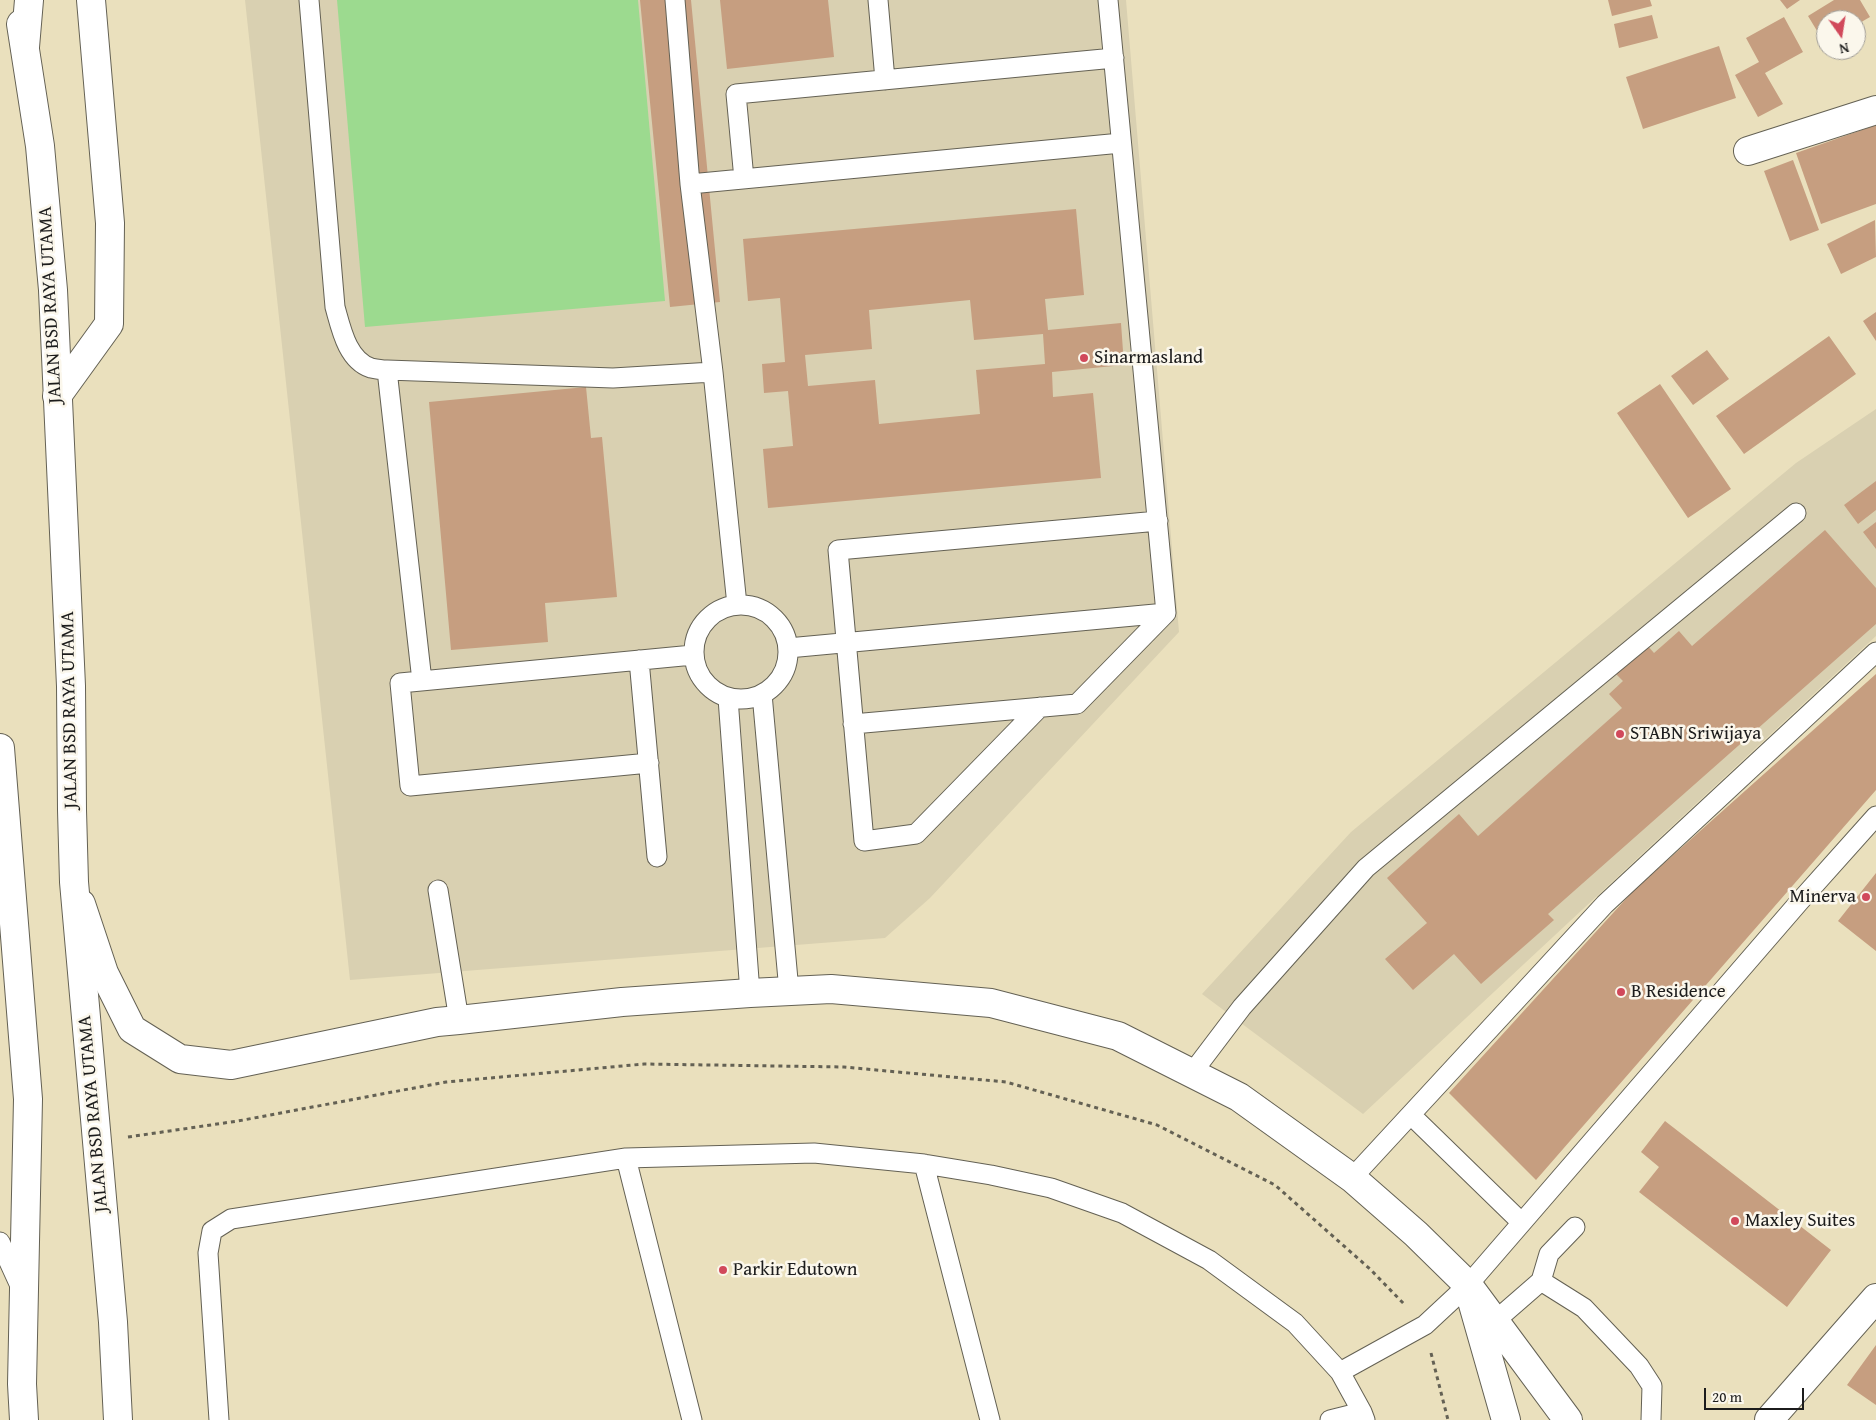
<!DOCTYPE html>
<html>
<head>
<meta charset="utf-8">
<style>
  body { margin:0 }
  #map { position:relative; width:1876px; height:1420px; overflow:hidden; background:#eae0bd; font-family:"Gentium Book Plus",serif }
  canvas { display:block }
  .north { position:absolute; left:1816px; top:10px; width:50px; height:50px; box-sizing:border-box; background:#fbf7ec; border:1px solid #a29f99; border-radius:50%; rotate:167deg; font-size:14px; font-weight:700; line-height:20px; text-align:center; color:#1c1c1c }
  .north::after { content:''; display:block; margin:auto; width:18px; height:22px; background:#d1495b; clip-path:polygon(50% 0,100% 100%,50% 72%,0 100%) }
  .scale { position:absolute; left:1704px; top:1388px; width:100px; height:22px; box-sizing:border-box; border:2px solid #1c1c1c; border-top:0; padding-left:6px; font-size:15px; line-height:18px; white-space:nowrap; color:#1c1c1c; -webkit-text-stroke:4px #fbf7ec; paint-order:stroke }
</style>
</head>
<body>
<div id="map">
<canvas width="1876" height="1420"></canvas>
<div class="north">N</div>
<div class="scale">20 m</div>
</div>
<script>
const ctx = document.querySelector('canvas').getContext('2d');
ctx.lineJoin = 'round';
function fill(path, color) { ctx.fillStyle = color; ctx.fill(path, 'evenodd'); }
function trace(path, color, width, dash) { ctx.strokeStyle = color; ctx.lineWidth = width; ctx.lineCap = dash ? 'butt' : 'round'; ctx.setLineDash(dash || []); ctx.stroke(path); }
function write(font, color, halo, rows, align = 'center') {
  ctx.font = font + ' "Gentium Book Plus",serif'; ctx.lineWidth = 5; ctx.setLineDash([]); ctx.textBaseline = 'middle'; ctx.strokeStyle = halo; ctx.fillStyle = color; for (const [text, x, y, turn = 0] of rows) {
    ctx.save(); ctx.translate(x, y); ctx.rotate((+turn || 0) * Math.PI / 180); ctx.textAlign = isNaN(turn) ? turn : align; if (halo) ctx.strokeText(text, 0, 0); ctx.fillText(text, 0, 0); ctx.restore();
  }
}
fill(new Path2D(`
  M245 0H1126L1179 632 930 898 885 938 350 980Z
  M1876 409V636L1363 1114 1202 994 1351 832 1796 463Z`), '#d9d0b1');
fill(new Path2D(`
  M337 0H638L665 301 365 327Z`), '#9cda8f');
fill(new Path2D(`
  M640 0H691L720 302 670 307Z
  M720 0H828L834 57 727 69Z
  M1608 0H1650L1652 6 1612 16Z
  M1780 0H1800L1787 9Z
  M1834 0H1860L1870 17 1856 25V20H1826L1825 44 1808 16Z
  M1652 15 1658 38 1619 48 1614 24Z
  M1784 17 1803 52 1765 73 1783 104 1758 117 1735 75 1759 62 1746 38Z
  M1719 46 1736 98 1643 129 1626 77Z
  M1876 125V204L1821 224 1796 153Z
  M1793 160 1819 230 1790 241 1764 171Z
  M1076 209 1084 295 1045 299 1048 330 1121 323 1124 365 1052 372 1053 397 1093 393 1101 478 768 508 763 449 793 446 788 391 764 393 762 364 785 362 780 298 748 301 743 239ZM970 300 974 340 1043 334 1045 364 976 370 980 414 879 424 875 380 808 386 805 355 872 349 869 310Z
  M1875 220 1876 257 1841 274 1827 244Z
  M1876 312V341L1863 321Z
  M1829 336 1856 374 1744 454 1716 416Z
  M1707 350 1729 379 1693 405 1671 376Z
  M1660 384 1731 489 1688 518 1617 413Z
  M586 387 591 438 602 437 617 597 545 603 548 642 451 650 429 402Z
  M1876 481V510L1858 524 1844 505Z
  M1876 522V549L1863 532Z
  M1825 530 1876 588V624L1548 914 1554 920 1481 984 1454 954 1413 990 1385 959 1427 923 1387 878 1459 814 1478 836 1622 708 1609 694 1623 681 1614 672 1646 644 1654 653 1679 631 1692 646Z
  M1876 674V790L1536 1180 1449 1093 1634 890Z
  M1876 873V951L1838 921Z
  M1665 1121 1831 1250 1787 1307 1639 1192 1659 1167 1641 1152Z
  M1876 1345V1405L1847 1385Z`), '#c69e80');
const service = new Path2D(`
  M309 0 335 307C341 328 347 360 371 368 376 369 382 370 387 370L613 378 713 372
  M675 0 690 184 713 372 737 605
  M878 0 885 80
  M744 179 736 94 1114 58
  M690 184 1121 143
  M387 370 422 681
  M694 652a47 47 0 1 1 94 0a47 47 0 1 1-94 0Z
  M788 648 1166 613
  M639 660 657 857
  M762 694 789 991
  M728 698 750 993
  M1040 707 916 834 864 841 838 550 1158 521
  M853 724 1077 704 1166 613 1108 0
  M649 763 410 786 400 683 693 655
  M438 890 459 1020
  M1192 1073 1242 1007 1366 868 1796 513
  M1411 1115 1521 1222
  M626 1158 692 1420
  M924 1164 990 1420
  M1352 1178 1605 904 1876 652
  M0 1242 21 1288
  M1541 1281 1549 1254 1575 1227
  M1495 1321 1541 1281 1584 1308 1639 1366 1652 1386 1651 1420
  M1340 1372 1425 1325 1468 1285 1800 901 1876 816
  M219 1420 208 1253 212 1231 231 1219 626 1158 814 1153 924 1164 991 1175 1051 1188 1122 1213 1209 1260 1295 1323 1340 1372 1362 1412 1365 1420
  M1330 1420 1362 1412`);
const minor = new Path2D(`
  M1748 151 1876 110
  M57 396 109 324 110 223 91 0
  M81 904 104 973 132 1029 180 1059 231 1065 437 1022 459 1020 622 1002 750 993 831 989 991 1003 1118 1036 1239 1097 1352 1178 1416 1234 1468 1285 1568 1420
  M1472 1301 1506 1420
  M1769 1420 1876 1298`);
const primary = new Path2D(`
  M21 24 40 146 53 290 71 686 72 810 74 882 113 1322 118 1420
  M0 748 28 1099 22 1384 24 1420`);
const motorway = new Path2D(`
  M25 47 29 0`);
trace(service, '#646154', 21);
trace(minor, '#646154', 30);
trace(primary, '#646154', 30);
trace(motorway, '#646154', 30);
trace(new Path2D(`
  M128 1137 238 1121 446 1082 644 1064 844 1067 1006 1082 1157 1125 1275 1185 1370 1269 1405 1305
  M1431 1353 1448 1420`), '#646154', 3, [4, 4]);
trace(service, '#fff', 19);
trace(minor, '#fff', 28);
trace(primary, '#fff', 28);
trace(motorway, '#fff', 28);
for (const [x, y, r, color] of [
  [1084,358,5,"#d1495b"],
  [1620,734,5,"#d1495b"],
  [1866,897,5,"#d1495b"],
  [1621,992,5,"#d1495b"],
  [1735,1221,5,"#d1495b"],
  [723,1270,5,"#d1495b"]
]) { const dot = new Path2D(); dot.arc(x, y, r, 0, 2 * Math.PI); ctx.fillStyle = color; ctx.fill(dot); trace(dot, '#fbf7ec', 2); }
write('19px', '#1c1c1c', '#fbf7ec', [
  ["JALAN BSD RAYA UTAMA",51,305,-93],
  ["JALAN BSD RAYA UTAMA",70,710,-91],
  ["JALAN BSD RAYA UTAMA",94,1114,-95]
]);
write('19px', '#1c1c1c', '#fbf7ec', [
  ["Sinarmasland",1094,358],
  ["STABN Sriwijaya",1630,734],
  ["Minerva",1856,897,"right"],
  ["B Residence",1631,992],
  ["Maxley Suites",1745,1221],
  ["Parkir Edutown",733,1270]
], 'left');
</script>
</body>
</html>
